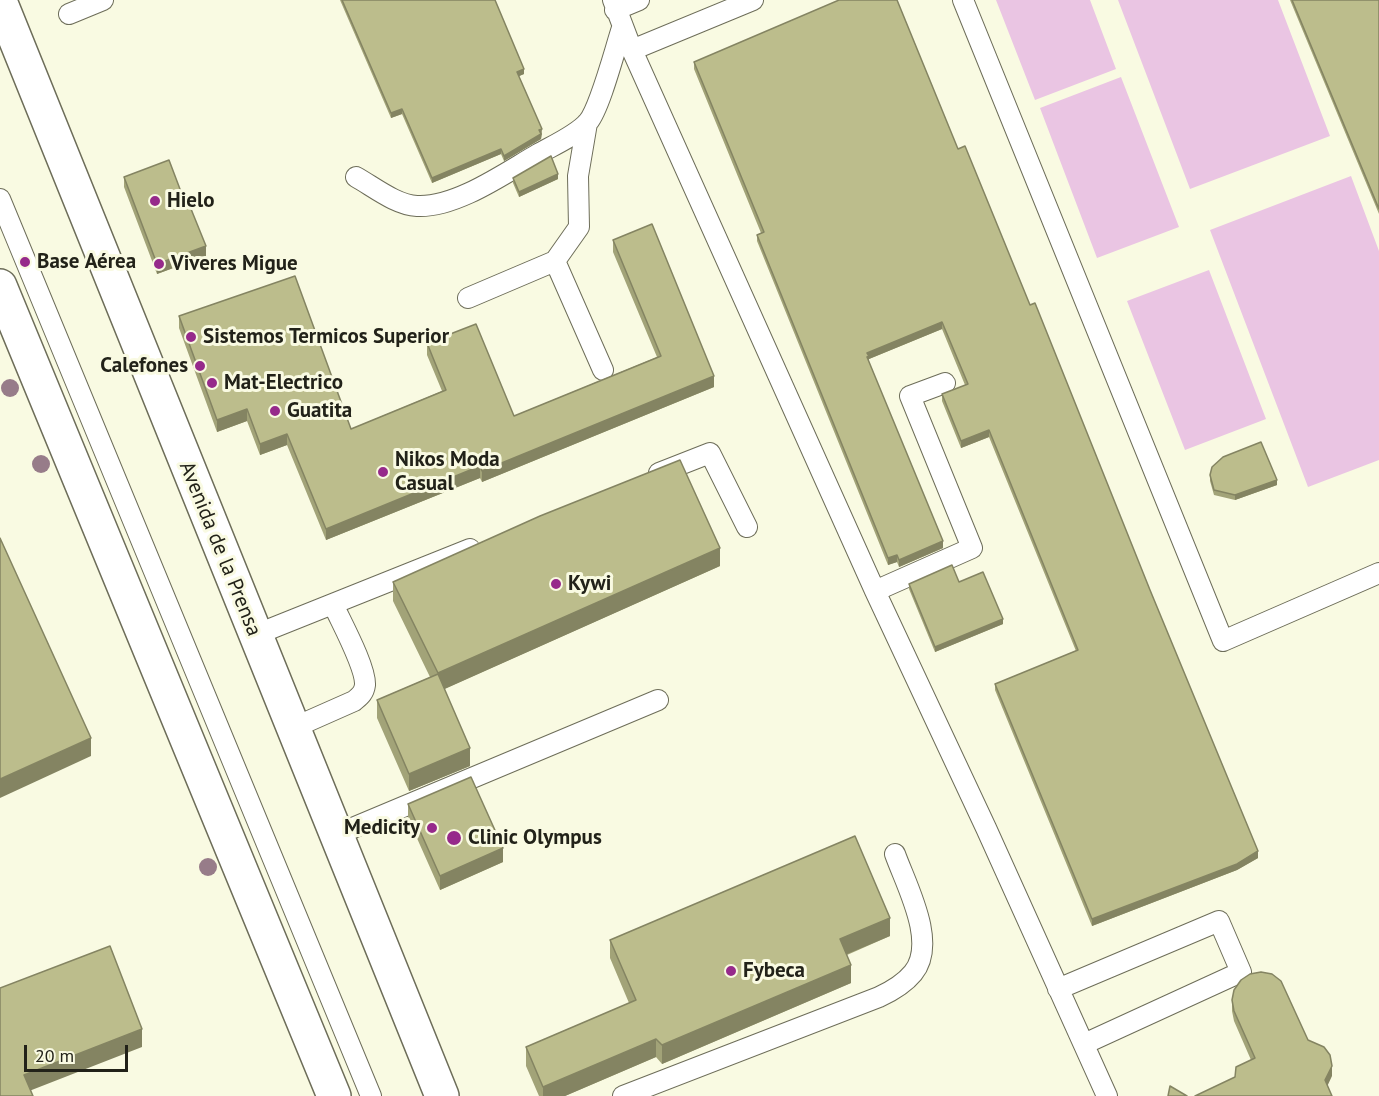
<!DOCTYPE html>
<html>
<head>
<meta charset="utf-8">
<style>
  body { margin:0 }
  #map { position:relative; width:1379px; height:1096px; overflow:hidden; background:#f9fae2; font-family:"PT Sans",sans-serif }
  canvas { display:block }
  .scale { position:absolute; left:24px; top:1045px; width:104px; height:27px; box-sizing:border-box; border:3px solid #222219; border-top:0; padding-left:8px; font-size:18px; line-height:21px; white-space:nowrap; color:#222219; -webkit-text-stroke:4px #f9fae2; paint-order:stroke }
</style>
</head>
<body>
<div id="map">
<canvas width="1379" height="1096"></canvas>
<div class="scale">20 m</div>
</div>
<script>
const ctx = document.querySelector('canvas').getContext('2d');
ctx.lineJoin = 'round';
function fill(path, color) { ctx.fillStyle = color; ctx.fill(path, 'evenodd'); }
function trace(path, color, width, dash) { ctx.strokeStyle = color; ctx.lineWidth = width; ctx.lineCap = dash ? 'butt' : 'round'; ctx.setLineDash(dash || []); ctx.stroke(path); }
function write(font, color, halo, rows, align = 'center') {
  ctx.font = font + ' "PT Sans",sans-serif'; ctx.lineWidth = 6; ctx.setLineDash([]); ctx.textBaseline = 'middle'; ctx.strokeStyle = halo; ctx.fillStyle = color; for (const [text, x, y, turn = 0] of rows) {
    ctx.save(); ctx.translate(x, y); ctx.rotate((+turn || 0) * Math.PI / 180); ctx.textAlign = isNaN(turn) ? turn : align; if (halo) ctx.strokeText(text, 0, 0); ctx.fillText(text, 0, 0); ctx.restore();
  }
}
fill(new Path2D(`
  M996 0H1090L1116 69 1035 100Z
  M1118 0H1278L1330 136 1190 189Z
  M1121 77 1179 227 1097 258 1040 108Z
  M1351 176 1379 251V460L1308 487 1210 230Z
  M1209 270 1266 419 1185 450 1127 301Z`), '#eac5e3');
const service = new Path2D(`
  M613 0 632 50 875 591 986 828 1107 1096
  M963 0 1223 641 1379 573
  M615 10 639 0
  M69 14 103 0
  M632 50 753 0
  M356 177C374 187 396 205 417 206 456 208 505 173 538 154 552 146 577 135 588 122 600 108 615 49 622 28
  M0 199 371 1096
  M555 261 603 370
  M468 298 555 261 579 227 578 176 587 123
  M659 473 710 453 747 527
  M875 591 972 548 910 396 945 383
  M255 635 470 549
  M293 728 354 701C360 696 364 693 365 685 366 667 341 622 333 604
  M336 835 658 700
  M1058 989 1219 921 1241 972 1084 1044
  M623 1096 879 997C892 991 904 984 913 973 938 943 906 885 895 854`);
const primary = new Path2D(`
  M0 1 442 1096
  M0 286 334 1096`);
trace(service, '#6d6d59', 22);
trace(primary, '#6d6d59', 36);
trace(service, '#fff', 20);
trace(primary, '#fff', 33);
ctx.fillStyle = '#977c89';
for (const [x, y] of [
  [10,388],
  [41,464],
  [208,867]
]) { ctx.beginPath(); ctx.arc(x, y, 9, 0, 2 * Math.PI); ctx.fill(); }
fill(new Path2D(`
  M340 0H495L524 74 519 76 542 134 541 139 504 161 501 154 432 183 402 114 391 118Z
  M1290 0H1379V214Z
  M694 62 958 149 1258 858 1237 870 1092 926 995 690V684L1076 651 989 437 961 448 942 401V394L965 385 942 329 869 359V362L943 548 899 567 897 562 888 565 757 241V235L761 233 694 69Z
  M124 177 206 256 157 274 124 187Z
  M513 178 558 179 519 197 513 183Z
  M613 240 714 387 482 482 480 478 326 540 287 445 260 455 247 421 217 432 179 328V316L351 429 442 391 427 355V343L514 416 657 357 613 252Z
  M1210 475 1277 485 1235 500 1214 495 1210 481Z
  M720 566 444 689 470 766 409 791 377 718V700L430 677 393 601V582Z
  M959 582 1003 624 935 652 909 589V584Z
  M408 804 503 862 440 890 408 818Z
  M890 936 847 955 851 983 662 1064 656 1057 565 1096H539L526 1066V1047L629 1003 610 958V940Z
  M1232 1000 1308 1040 1332 1076 1251 1060 1234 1021 1232 1011Z`), '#a2a378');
fill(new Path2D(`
  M524 69V74L517 77V72Z
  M402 109V114L391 118V113Z
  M542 129 541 139 504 161V156Z
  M501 149V154L432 183V178Z
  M558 174V179L519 197V192Z
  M206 246V256L157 274V264Z
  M942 322V329L869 359V363L867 364V353Z
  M714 376V387L482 482V471Z
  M247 409V421L217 432V420Z
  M989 430V437L961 448V441Z
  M287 434V445L260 455V444Z
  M480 466V478L326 540V529Z
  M1277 480V485L1235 500V495Z
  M943 541V548L899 567V560Z
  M720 548V566L438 692V673Z
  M897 555V562L888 565V558Z
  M1003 619V624L935 652V647Z
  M91 738V756L0 798V779Z
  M470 748V766L409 791V774Z
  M503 848V862L440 890V876Z
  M1258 851V858L1237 870 1092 926V919Z
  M890 918V936L840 957V939Z
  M851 965V983L662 1064V1045Z
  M142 1029V1047L24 1093V1075Z
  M656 1039V1057L565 1096H543V1087Z
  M1332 1066V1076L1325 1091V1080Z`), '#848462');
const building = new Path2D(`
  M342 0H495L524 69 517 72 542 129 539 130 541 134 504 156 501 149 432 178 402 109 391 113Z
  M839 0H897L958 149 965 146 1030 305 1035 303 1150 590 1258 851 1237 864 1092 919 995 684 1078 650 989 430 961 441 942 394 968 384 942 322 867 353 869 356 867 357 943 541 899 560 897 555 888 558 757 235 764 232 694 62Z
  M1292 0H1379V209Z
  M551 156 558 174 519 192 513 178Z
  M169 160 186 205 189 204 206 246 157 264 124 177Z
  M652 224 714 376 482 471 480 466 326 529 287 434 260 444 247 409 217 420 179 316 295 276 351 429 446 390 427 343 476 324 514 416 661 356 613 240Z
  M1261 442 1277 480 1235 495 1214 490 1210 475 1212 467 1223 457Z
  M680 460 720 548 438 673 393 582 540 516Z
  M0 538 91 738 0 779Z
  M952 565 959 582 983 572 1003 619 935 647 909 584Z
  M438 674 470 748 409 774 377 700Z
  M471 777 503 848 440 876 408 804Z
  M855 836 890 918 840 939 851 965 662 1045 656 1039 543 1087 526 1047 636 1000 610 940Z
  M110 946 142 1029 24 1075 33 1096H0V988Z
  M1261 972 1272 974 1281 981 1308 1040 1324 1047 1330 1055 1332 1066 1325 1080 1332 1096H1195L1235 1077 1236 1067 1255 1058 1234 1011 1232 1000 1234 990 1241 980 1250 974Z
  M1170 1086 1187 1096H1168Z`);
fill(building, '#bcbd8c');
trace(building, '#848462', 1.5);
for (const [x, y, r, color] of [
  [155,201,6,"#962a8b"],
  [25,262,6,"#962a8b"],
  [159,264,6,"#962a8b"],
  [191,337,6,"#962a8b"],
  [200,366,6,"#962a8b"],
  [212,383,6,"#962a8b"],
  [275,411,6,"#962a8b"],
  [383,472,6,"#962a8b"],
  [556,584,6,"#962a8b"],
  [432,828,6,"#962a8b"],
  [454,838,8,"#962a8b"],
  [731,971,6,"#962a8b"]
]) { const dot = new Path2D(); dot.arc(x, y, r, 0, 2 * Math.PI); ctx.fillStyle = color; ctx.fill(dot); trace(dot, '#f9fae2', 2); }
write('bold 21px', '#222219', '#f9fae2', [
  ["Hielo",167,201],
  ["Base Aérea",37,262],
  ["Viveres Migue",171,264],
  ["Sistemos Termicos Superior",203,337],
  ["Calefones",188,366,"right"],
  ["Mat-Electrico",224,383],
  ["Guatita",287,411],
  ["Nikos Moda",395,460],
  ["Casual",395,484],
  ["Kywi",568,584],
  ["Medicity",420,828,"right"],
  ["Clinic Olympus",468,838],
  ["Fybeca",743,971]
], 'left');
write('21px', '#222219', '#f9fae2', [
  ["Avenida de la Prensa",220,549,68]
]);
</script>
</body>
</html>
